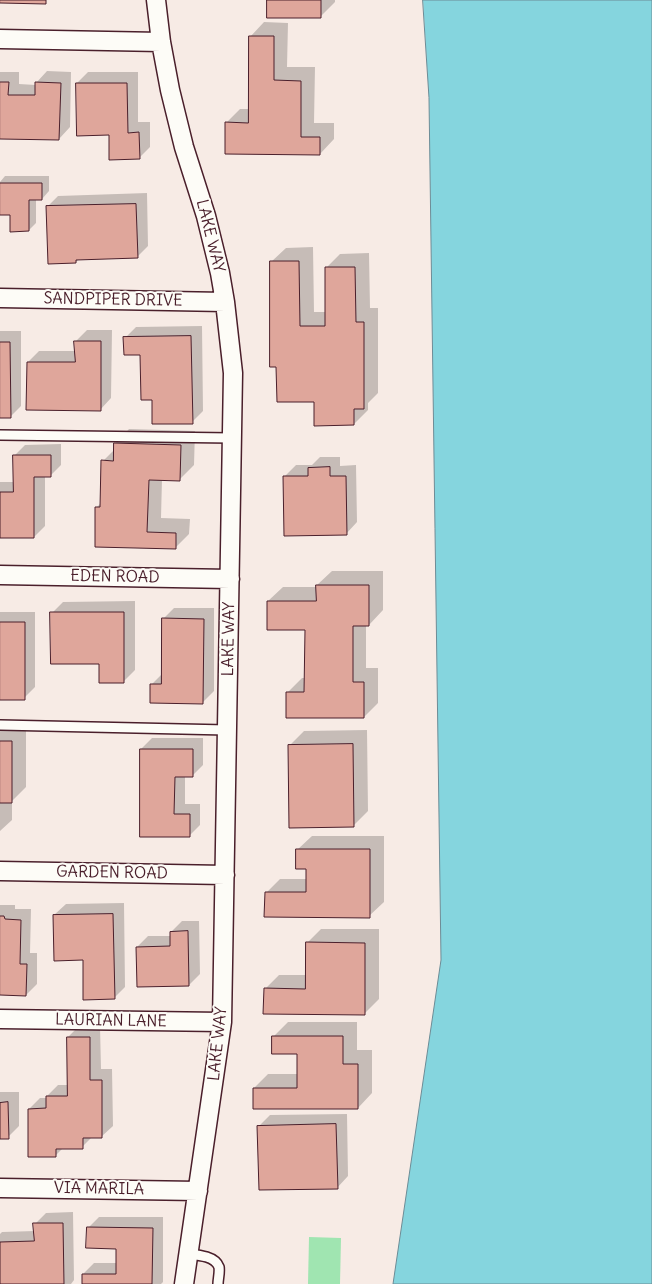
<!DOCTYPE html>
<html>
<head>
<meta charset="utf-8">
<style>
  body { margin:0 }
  canvas { display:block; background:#f7ebe5 }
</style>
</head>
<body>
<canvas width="652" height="1284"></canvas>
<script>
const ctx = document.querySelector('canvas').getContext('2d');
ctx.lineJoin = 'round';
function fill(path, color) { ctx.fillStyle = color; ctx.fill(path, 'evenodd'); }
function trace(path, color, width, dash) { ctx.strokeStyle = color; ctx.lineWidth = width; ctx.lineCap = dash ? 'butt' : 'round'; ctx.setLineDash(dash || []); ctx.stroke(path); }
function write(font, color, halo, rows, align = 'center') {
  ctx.font = font + ' Delius,sans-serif'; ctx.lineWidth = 4; ctx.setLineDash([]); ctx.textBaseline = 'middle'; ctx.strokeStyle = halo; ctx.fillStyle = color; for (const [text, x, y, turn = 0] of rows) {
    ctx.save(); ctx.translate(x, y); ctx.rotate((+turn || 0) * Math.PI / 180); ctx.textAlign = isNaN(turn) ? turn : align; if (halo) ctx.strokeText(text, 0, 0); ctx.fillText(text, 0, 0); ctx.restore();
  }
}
fill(new Path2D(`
  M309 1237 341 1238 340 1284H308Z`), '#a0e5b1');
const water = new Path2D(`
  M423 0H652V1284H393L441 960 429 98Z`);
fill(water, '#85d5de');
trace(water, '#6d8c96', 1);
fill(new Path2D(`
  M268 0H335V2L320 17Z
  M264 22 288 23 287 67H315L314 123H334V139L320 154 226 123 240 109H249L250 37Z
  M47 71 71 72 70 127 59 139 0 138V72H19V84L36 85V83Z
  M88 72H138V122H150V147L139 158 77 83Z
  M5 176H49V191L42 199H36V223L29 230 11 213 0 214V182Z
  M147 193 148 246 137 257 79 259 76 262 47 207 58 196Z
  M313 247 314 312H326V268L340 254 369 253 370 308H378V393L368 403V410L354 424 315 401 271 262 286 248Z
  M202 326 203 411 192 422 153 399 142 354 125 338 136 327Z
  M87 330H112L111 398 100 410 28 362 39 351H76V341Z
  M0 331H21V406L10 417H0Z
  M129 429 195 431 194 465 180 479H162L161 518 190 519 189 534 175 548 97 507 102 502 103 461 115 449V444Z
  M61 444V465L50 476H45V526L34 537H0V482H14V456L25 445Z
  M320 457H340V466L356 465 357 522 346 534 285 476 296 465H312Z
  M332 571H383V610L369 625H366V668H378V703L364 717 287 693 302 678H306V628L268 601 283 587H317V585Z
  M135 601V670L124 681 100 663 52 613 63 602Z
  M174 608H214V691L203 702 151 685 163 673V619Z
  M0 612H35V687L24 698H0Z
  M0 727H26V787L12 801V820L0 831Z
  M367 730 368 811 354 825 290 745 304 731Z
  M152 738H203V765L192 776H185V804H200V825L189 836H141V749Z
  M312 836H384V902L369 916 266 893 280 879H308V867L297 850Z
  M124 903 125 987 114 998 84 959 54 915 66 904Z
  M0 905H15V909H31L30 953H37V984L26 995 0 994Z
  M182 921H199L200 974 189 985 137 947 148 936H171V932Z
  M321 929H379V999L364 1014 265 989 279 975H307V943Z
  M288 1022H357V1050H372V1093L358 1108 254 1088 268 1074H298V1053L273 1037Z
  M79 1026H100L101 1069H112L113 1126 101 1137H92L82 1147H64L55 1156 29 1109 40 1098H47V1096L58 1085H68V1037Z
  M0 1092H19V1126L8 1137 0 1138Z
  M347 1114 348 1176 337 1188 259 1126 270 1115Z
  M73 1212 74 1280 71 1284H0V1234L2 1232 35 1231V1224L46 1213Z
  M99 1217H163V1282L161 1284H83V1274L94 1263H117V1247L88 1228Z`), '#0003');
const building = new Path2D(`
  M0 0H46V4L0 3Z
  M267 0H321V18H267Z
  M249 36H274V80L301 81V137H320V155L225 154V122L248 123Z
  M0 82H9L8 95H35V82L61 83 59 140 0 139Z
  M76 83H127L128 133 139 132 140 159 109 160V135L77 136Z
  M0 183H42V200H29V231L10 232V215H0Z
  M136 204 138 258 76 260V263L48 264 46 206Z
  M270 261H299L300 326H325V267H355L356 322H364V409H354V425L314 426V402H277L276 367H270Z
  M191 336 193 424H152V400H141L140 355H124L123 337Z
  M74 341H101V411L26 410 27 362H75Z
  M0 342H10L11 418H0Z
  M114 443 181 445 180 481 149 480 147 532 176 533V549L95 547V507H100L101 460 113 461Z
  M13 455H51V477H34V538H0V492H13Z
  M330 467V476H346L347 535 284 536 283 476H308V468Z
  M316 585H369V626H353V682H364V718H286V692H304L305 630H267V601H316Z
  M50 612H124V683H99V664H51Z
  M162 618 204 619 203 704 150 703V684H161Z
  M0 622H25V700H0Z
  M0 741H12V803H0Z
  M353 744 354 827 289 828 288 745Z
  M140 749H193V777H175L174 814H190V837H140Z
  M296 849H370V918L264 917 265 892H306V869H296Z
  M113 914 115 999 83 1000V960L54 961 53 915Z
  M0 916H4L5 919 21 920 20 964H27L26 996 0 995Z
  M188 931 189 986 137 987 136 947 170 946V932Z
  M306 942 365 943V1015L263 1014 264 988 305 989Z
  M272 1036H343V1064H358V1109H253V1088H297V1054H272Z
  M67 1037H90V1080H102V1138H83V1149H56V1157H28V1109L46 1108V1096H67Z
  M8 1102 9 1139H0V1103Z
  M336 1124 338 1189 259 1190 257 1126Z
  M33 1223H63L64 1284H0V1242L34 1241Z
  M87 1227 153 1228 152 1284H82V1274H116V1249L86 1248Z`);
fill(building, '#dfa69b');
trace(building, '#4a1f2b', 1);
const lane = new Path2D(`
  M0 435 232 438
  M0 725 227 730
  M188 1254C198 1255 215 1256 219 1267 220 1272 218 1279 218 1284`);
const street = new Path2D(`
  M156 0 161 42 170 90 184 147 206 216 220 273 225 302 233 373 222 1022 184 1284
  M0 39 161 42
  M0 298 225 302
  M0 575 230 579
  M0 871 225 875
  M0 1019 222 1022
  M0 1188 198 1191`);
trace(lane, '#4a1f2b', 12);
trace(street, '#4a1f2b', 21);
trace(lane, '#fdfcf7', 9);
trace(street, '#fdfcf7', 18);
write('16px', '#4a1f2b', '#fdfcf7', [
  ["LAKE WAY",210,236,76],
  ["SANDPIPER DRIVE",113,300,1],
  ["EDEN ROAD",115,577,1],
  ["LAKE WAY",229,639,-89],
  ["GARDEN ROAD",112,873,1],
  ["LAURIAN LANE",111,1021,1],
  ["LAKE WAY",218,1044,-84],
  ["VIA MARILA",99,1189,1]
]);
</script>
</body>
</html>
